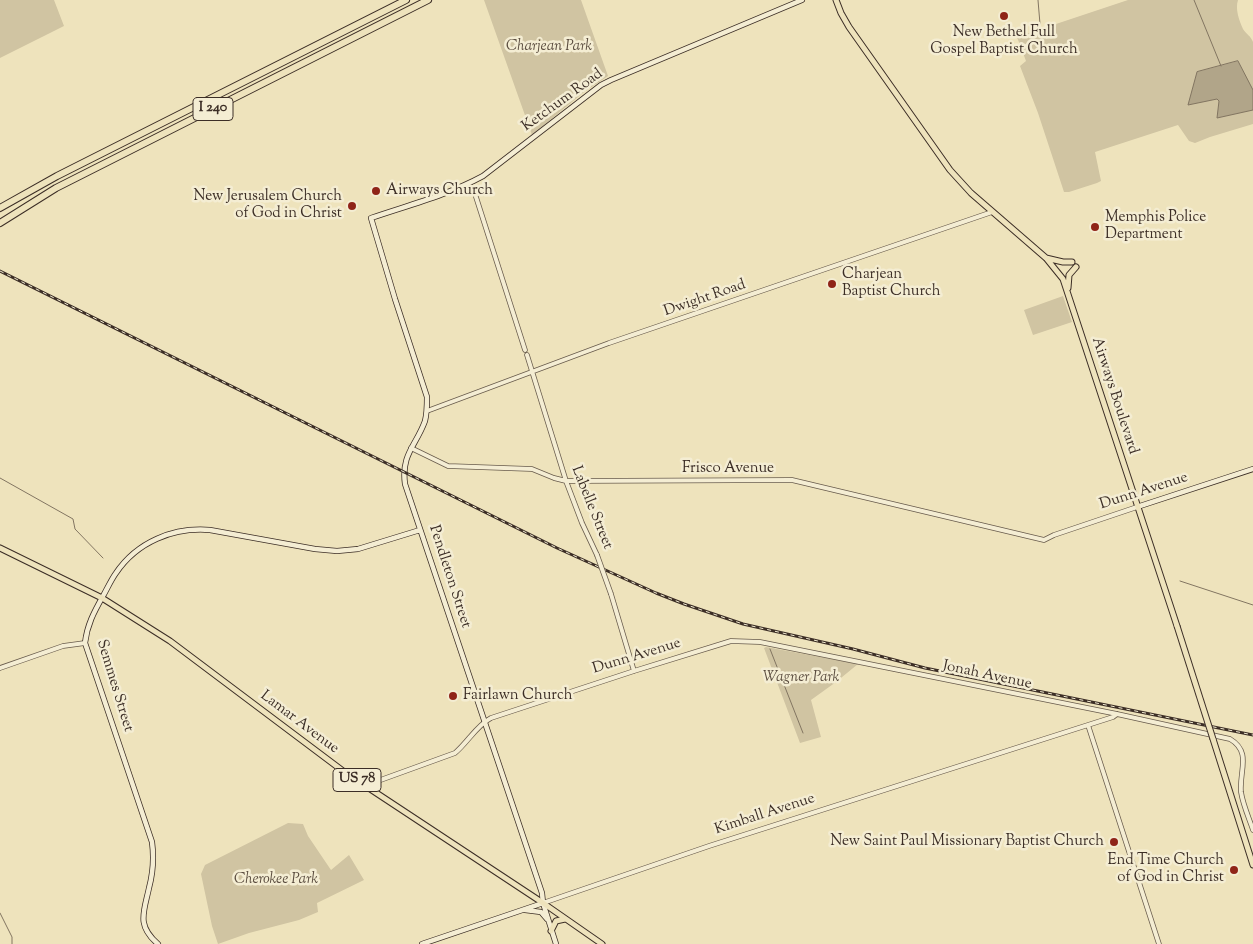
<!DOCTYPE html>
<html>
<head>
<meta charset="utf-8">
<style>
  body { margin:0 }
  canvas { display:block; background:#eee3bc }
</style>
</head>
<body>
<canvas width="1253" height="944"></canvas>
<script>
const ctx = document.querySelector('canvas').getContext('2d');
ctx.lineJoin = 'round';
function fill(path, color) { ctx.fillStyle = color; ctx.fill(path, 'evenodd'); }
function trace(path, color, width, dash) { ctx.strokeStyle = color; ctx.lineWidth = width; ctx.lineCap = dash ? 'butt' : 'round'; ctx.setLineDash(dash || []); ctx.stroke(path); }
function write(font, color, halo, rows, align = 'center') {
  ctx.font = font + ' "Sorts Mill Goudy",serif'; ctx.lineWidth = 5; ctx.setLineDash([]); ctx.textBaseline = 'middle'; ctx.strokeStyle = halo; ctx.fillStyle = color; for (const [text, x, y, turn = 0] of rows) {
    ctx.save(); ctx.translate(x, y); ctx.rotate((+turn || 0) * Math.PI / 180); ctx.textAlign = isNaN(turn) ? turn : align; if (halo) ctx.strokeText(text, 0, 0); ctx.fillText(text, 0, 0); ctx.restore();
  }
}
fill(new Path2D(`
  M0 0H54L64 26 0 58Z
  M484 0H581L608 76 584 92 532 135Z
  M1128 0H1238C1235 9 1239 20 1243 29 1246 34 1251 36 1253 42V124L1210 137 1195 143 1189 141 1178 125 1095 152 1101 181 1097 183 1069 192H1064L1038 113 1020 66 1026 61 1017 37Z
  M1063 296 1072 322 1033 335 1024 310Z
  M766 647 858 664 836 682 811 700 821 737 800 743 764 648Z
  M288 823 303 824 308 836 331 870 349 855 364 880 317 903 318 912 299 920 249 933 218 944 212 926 201 874 205 865Z`), '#d0c4a2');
const water = new Path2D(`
  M1238 61 1253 90V110L1217 118 1219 101 1217 99 1188 105 1197 72Z`);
fill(water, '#b1a589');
trace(water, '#827561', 1);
trace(new Path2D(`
  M1038 0 1040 24
  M1194 0 1221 66
  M0 478 73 519 75 529 103 558
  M1180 581 1253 605
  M770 649 803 733
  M0 913 12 937V944`), '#827561', 1);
const tertiary = new Path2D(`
  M476 197 525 350
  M527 355 566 481 582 523 597 555
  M427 411 609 343 992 212
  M411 448 448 466 532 469 554 478 566 481 792 480 1044 540 1054 535 1137 507
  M611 594 634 671
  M0 668 63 646 85 643
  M1088 725 1159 944
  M364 786 455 753C468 742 477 725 491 718L634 671 731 641 760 642 1117 714 1230 739C1252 752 1239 771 1241 792 1243 805 1249 818 1253 830
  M543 903 709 846 1113 717 1117 714`);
const secondary = new Path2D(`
  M1137 507 1253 469
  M525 910 541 912 547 919
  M158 944C136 925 144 912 149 888 153 873 154 857 152 842L85 643C87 625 94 612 103 596 107 589 111 580 116 573 137 542 173 527 210 530L315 549 337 551 358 549 420 530
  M422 944 543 903
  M556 944 543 903 542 893 405 484C401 454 416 446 425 421 427 413 427 405 427 397L395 299 371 218C409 205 448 195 483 176L601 85 611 80 802 0`);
const primary = new Path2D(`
  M836 0 841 13 849 27 950 170 971 193 1046 258 1063 279 1177 626
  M1046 258 1063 262H1072
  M1068 288 1069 275 1076 267
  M0 548 102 598 170 641 343 771 543 903 602 944
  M1213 739 1253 865
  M551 931 556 921 565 919`);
const motorway = new Path2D(`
  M0 208 57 176 406 0
  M0 223 56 188 428 0`);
trace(tertiary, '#685b4c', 5.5);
trace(secondary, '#3c2e26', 6);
trace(primary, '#3c2e26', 7);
trace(motorway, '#3c2e26', 8);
trace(tertiary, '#f4edd3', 4);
trace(secondary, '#f4edd3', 4.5);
trace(primary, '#eee3bc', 5);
trace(motorway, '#eee3bc', 6);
const rail = new Path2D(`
  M0 271 557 548 656 593 684 604 743 624 853 649 925 668 1253 735`);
trace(rail, '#3c2e26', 3);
trace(rail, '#f4edd3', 1, [4]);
const tertiaryBridge = new Path2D(`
  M597 555 611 594`);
const primaryBridge = new Path2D(`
  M1177 626 1213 739`);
trace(tertiaryBridge, '#685b4c', 5.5, []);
trace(primaryBridge, '#3c2e26', 7, []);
trace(tertiaryBridge, '#f4edd3', 4);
trace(primaryBridge, '#eee3bc', 5);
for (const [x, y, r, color] of [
  [1004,16,5,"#8f2418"],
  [376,191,5,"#8f2418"],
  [352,206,5,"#8f2418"],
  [1095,227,5,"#8f2418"],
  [832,284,5,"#8f2418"],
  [453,696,5,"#8f2418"],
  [1114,842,5,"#8f2418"],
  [1234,870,5,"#8f2418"]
]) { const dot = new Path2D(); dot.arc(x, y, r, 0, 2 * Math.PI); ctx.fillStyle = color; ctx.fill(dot); trace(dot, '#f4edd3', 2); }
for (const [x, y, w] of [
  [213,109,40],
  [357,780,48]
]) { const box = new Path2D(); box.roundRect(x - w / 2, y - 11.5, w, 23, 4); ctx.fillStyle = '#f4edd3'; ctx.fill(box); trace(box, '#3c2e26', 1); }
write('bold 14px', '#3c2e26', null, [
  ["I 240",213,109],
  ["US 78",357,780]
]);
write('15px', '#3c2e26', '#f4edd3', [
  ["New Bethel Full",1004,33,"center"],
  ["Gospel Baptist Church",1004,50,"center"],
  ["Airways Church",386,191],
  ["New Jerusalem Church",342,197,"right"],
  ["of God in Christ",342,214,"right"],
  ["Memphis Police",1105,218],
  ["Department",1105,235],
  ["Charjean",842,275],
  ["Baptist Church",842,292],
  ["Fairlawn Church",463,696],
  ["New Saint Paul Missionary Baptist Church",1104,842,"right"],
  ["End Time Church",1224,861,"right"],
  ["of God in Christ",1224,878,"right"]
], 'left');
write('italic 15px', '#5a4c3f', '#f4edd3', [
  ["Charjean Park",549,47],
  ["Wagner Park",801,678],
  ["Cherokee Park",276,880]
]);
write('15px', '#3c2e26', '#f4edd3', [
  ["Ketchum Road",563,101,-36],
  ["Dwight Road",705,299,-19],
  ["Airways Boulevard",1114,396,72],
  ["Frisco Avenue",728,469],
  ["Dunn Avenue",1144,492,-18],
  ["Labelle Street",591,508,68],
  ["Pendleton Street",449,577,72],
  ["Dunn Avenue",637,657,-17],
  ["Jonah Avenue",987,676,12],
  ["Semmes Street",114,686,73],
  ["Lamar Avenue",299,723,37],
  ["Kimball Avenue",765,815,-18]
]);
</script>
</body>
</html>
